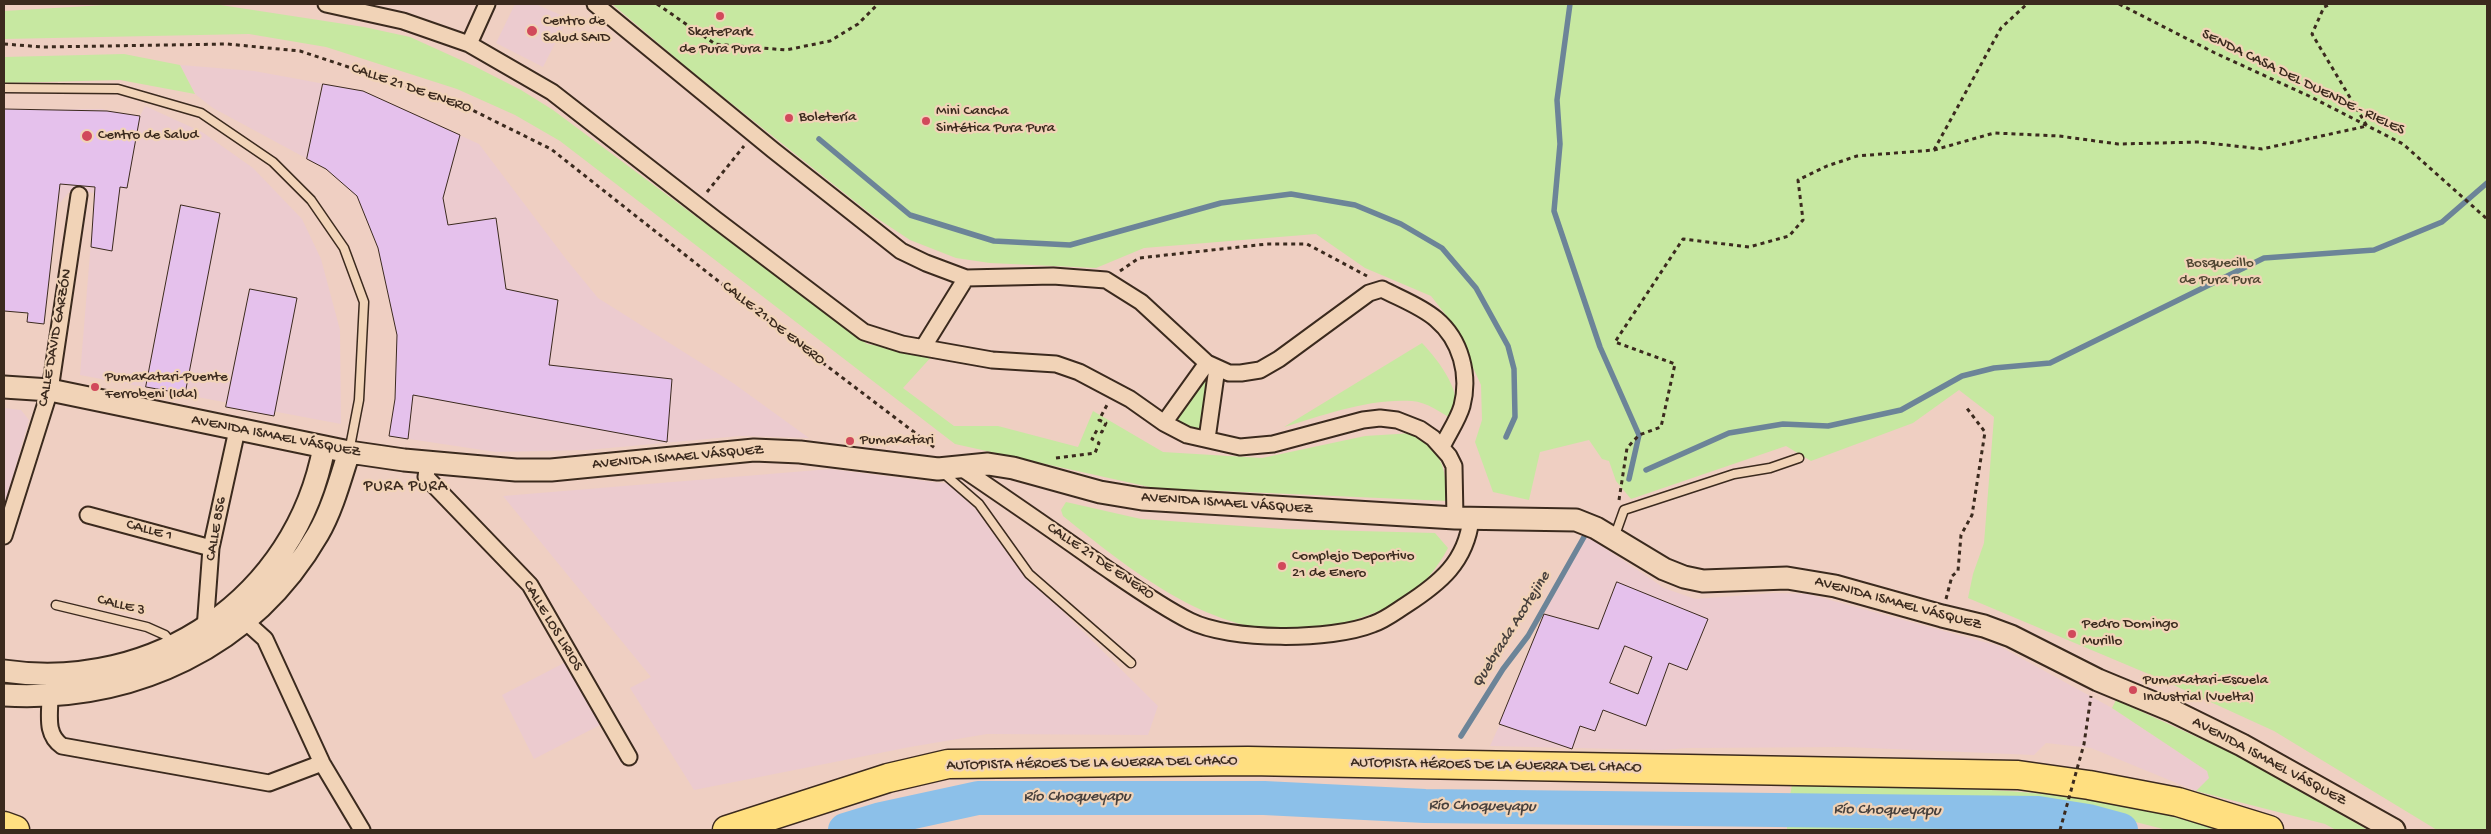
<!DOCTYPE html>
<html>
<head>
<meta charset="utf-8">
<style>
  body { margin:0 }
  #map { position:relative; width:2491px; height:834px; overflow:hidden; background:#efcfc2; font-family:"Gochi Hand",sans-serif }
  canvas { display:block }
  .frame { position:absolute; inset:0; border:5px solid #3b2a1e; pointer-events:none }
</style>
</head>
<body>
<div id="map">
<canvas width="2491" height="834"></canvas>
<div class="frame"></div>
</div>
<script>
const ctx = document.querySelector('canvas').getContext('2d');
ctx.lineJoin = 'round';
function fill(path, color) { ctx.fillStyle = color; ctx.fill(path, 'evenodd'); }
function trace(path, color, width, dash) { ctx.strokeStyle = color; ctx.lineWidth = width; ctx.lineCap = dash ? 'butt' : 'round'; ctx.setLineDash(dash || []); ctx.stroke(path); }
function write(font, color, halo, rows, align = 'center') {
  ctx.font = font + ' "Gochi Hand",sans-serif'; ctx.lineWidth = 4.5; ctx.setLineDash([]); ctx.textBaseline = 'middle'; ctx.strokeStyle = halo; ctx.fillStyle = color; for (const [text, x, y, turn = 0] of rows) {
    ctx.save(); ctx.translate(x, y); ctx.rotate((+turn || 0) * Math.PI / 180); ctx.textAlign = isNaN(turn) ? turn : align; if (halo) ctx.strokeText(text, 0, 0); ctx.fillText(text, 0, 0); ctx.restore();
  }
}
fill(new Path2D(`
  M515 4H535L568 18 543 67 496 43Z
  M180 65 254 71 363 91 479 144 566 259 598 298 733 383 809 438 740 436 587 450 496 452 389 436 395 399 397 335 378 248 357 197 326 169 213 108 195 94Z
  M145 106 202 132 253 168 302 219 321 259 340 330 341 424 80 375 95 193 71 190 57 206 4 202V110L101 109 140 116Z
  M4 408 21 410 29 420 4 507Z
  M830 469 949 484 975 508 1017 566 1158 706 1148 735 987 734 910 747 694 790 630 688 651 677 503 496Z
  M1587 536 1664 588 1695 599 1773 593 1808 594 1999 646 2112 708 2207 771 2210 778 2196 791 2091 748 2046 743 2034 755 1845 747 1688 748 1661 750 1490 746 1513 695 1544 614Z
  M566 662 600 725 534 759 502 695Z`), '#eccbcf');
fill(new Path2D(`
  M122 4H214L364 27 410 37 474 66 521 90 553 110 867 344 933 355 903 388 954 426H998L1078 447 1093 411 1163 452 1262 458 1365 436 1414 433C1443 457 1445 463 1447 501L1154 488 955 444 560 141 515 115 457 89 326 47 249 34 4 39V11Z
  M612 4H2487V830H2437L2274 731 2158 678 1968 598 1973 574 1984 543 1994 417 1959 390 1913 423 1811 461 1786 446 1631 499 1616 481 1609 461 1602 459 1589 440 1540 452 1529 500 1493 492 1475 442 1482 420 1481 385 1453 324 1431 296 1365 268 1316 234 1144 248 1096 268 990 263 956 258 910 240 872 215 697 76Z
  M124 54 180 65 195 94 120 80 4 83V57Z
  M1422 343C1439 361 1465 394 1454 420 1441 413 1427 402 1412 401 1369 398 1324 415 1284 427Z
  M1208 375 1200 430 1174 421Z
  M1066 502 1141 519 1284 529 1435 533 1448 548C1428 586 1402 604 1363 617 1351 621 1339 627 1327 629 1223 646 1138 576 1063 516L1061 510Z
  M2116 700 2234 754 2368 830H2336L2325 824 2196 791 2209 778 2207 771 2112 708Z
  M1792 785C1889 788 1989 785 2085 799 2132 806 2177 817 2222 830H2167L2081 808 1788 806Z
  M1787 823 2022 830H1787Z`), '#c7e8a1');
trace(new Path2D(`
  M1570 4 1557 100 1560 144 1554 211 1600 347 1639 435 1629 479
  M819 139 910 215 994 241 1070 245 1221 203 1291 194 1355 205 1401 224 1442 248 1476 288 1508 346 1514 369 1515 417 1506 437
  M1646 470 1729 433 1783 424 1828 426 1901 410 1962 376 1994 368 2050 363 2264 258 2374 250 2442 222 2487 183
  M1461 736 1503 669 1528 636 1584 537`), '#6c8498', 5.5);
trace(new Path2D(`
  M845 830 881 819 978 798H1264L1425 806 2038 813 2088 821 2121 830`), '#8cc0e9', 34);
const building = new Path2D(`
  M323 84 363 91 460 135 443 198 448 225 496 218 506 289 558 300 549 365 672 379 667 442 413 395 408 439 389 436 395 399 397 335 378 248 357 196 326 169 307 159Z
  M4 109 107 111 140 116 127 188 120 187 112 251 91 247 95 187 60 184 44 324 27 322 28 313 4 311Z
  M181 205 220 213 185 394 146 387Z
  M250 289 297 298 274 416 226 407Z
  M1617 582 1708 619 1687 670 1669 663 1646 726 1603 710 1595 731 1580 726 1572 749 1499 724 1544 614 1598 629ZM1625 646 1652 657 1638 694 1610 683Z`);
fill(building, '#e5c1ec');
trace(building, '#3b2a1e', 1);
const lane = new Path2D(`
  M4 88 118 89 201 113 273 162 311 200 344 248 364 302 359 400 349 452
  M942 472 979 504 1029 574 1131 663
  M1614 538 1624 510 1734 474 1770 468 1799 458
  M56 605 147 627 165 635 172 644`);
const street = new Path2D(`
  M326 4 403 21 469 44 552 92 715 219 864 332 902 344 992 360 1056 364 1079 372 1130 399 1164 423 1187 435 1240 447 1273 444 1363 420 1380 418 1397 420 1420 429 1433 438 1449 456 1454 466 1455 518
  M595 4 773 150 901 251 926 263 966 278 1053 276 1106 280 1141 302 1207 363 1229 373H1241L1260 370 1279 359 1369 293 1382 289C1399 298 1421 306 1436 319 1461 340 1470 375 1462 406 1458 420 1448 434 1442 447
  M469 44 487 4
  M924 346 966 278
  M1164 423 1207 363
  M1207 439 1217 368
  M428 462 426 477 530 585 629 757
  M960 467C1007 499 1054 531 1100 564 1128 583 1160 606 1190 621 1230 641 1331 641 1373 624 1385 620 1395 612 1406 605 1440 583 1466 562 1471 519
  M88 515 211 548
  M4 536 50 390 79 195
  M245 621 265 639 322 763 362 830
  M205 629 211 548 237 430
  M50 696C50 715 45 734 62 746L269 783 322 763`);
const secondary = new Path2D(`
  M4 387 50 390 349 452 404 460 516 470H551L754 450 800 452 938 469 988 464 1013 468 1100 492 1142 499 1455 518 1576 520 1596 528 1664 569 1684 577 1703 581 1787 578 1835 586 1942 616 1984 626 2011 636 2098 680 2173 711 2242 745 2394 830
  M4 671C155 693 296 598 324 447
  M4 695C133 702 252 648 318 534 332 510 340 480 349 452`);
const highway = new Path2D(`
  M4 826 15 830
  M727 830 888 778 948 764 1248 761 2018 775 2089 785 2178 802 2269 830`);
trace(lane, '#3b2a1e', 11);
trace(street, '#3b2a1e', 19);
trace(secondary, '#3b2a1e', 25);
trace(highway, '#3b2a1e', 31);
trace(new Path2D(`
  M657 4 715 44 786 50 830 41 858 24 878 4
  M2119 4 2215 53 2309 96 2403 144 2487 219
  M4 44 43 47 227 44 300 51 460 104 551 149 798 344 935 448
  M1934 150 2001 28 2027 4
  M707 192 744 146
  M1120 271 1139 258 1267 244H1307L1367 276
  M1056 458 1095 453 1099 443 1092 439 1097 430 1102 432 1106 423 1099 420 1107 405
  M1619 500 1627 448 1639 435 1661 427 1675 364 1615 342 1683 239 1749 247 1789 236 1803 220 1798 180 1827 166 1857 156 1934 150 1994 133 2059 136 2118 144 2199 142 2262 149 2367 126 2312 34 2324 7 2331 4
  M1946 599 1952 576 1958 571 1961 535 1972 515 1985 432 1966 407`), '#3b2a1e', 3, [4, 4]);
trace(lane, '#f1d3b7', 8);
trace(street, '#f1d3b7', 15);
trace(secondary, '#f1d3b7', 21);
trace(highway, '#ffdf80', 28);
trace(new Path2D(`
  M2060 830 2084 744 2091 696`), '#3b2a1e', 3, [4, 4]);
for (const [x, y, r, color] of [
  [720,16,5,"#d1495b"],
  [532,31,6,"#d1495b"],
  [789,118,5,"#d1495b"],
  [926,121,5,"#d1495b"],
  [87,136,6,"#d1495b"],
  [95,387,5,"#d1495b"],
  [850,441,5,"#d1495b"],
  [1282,566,5,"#d1495b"],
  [2072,634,5,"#d1495b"],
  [2133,690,5,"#d1495b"]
]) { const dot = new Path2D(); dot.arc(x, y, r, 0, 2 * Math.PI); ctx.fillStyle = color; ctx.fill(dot); trace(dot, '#f1d3b7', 2); }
write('15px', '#3b2a1e', '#f1d3b7', [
  ["Centro de",543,22],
  ["Salud SAID",543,39],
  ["SkatePark",720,33,"center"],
  ["de Pura Pura",720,50,"center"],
  ["Mini Cancha",936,112],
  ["Sintética Pura Pura",936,129],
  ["Boletería",799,118],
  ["Centro de Salud",98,136],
  ["PumaKatari-Puente",105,378],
  ["Ferrobeni (Ida)",105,395],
  ["PumaKatari",860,441],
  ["Complejo Deportivo",1292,557],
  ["21 de Enero",1292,574],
  ["Pedro Domingo",2082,625],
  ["Murillo",2082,642],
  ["PumaKatari-Escuela",2143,681],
  ["Industrial (Vuelta)",2143,698]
], 'left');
write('15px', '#3b2a1e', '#f1d3b7', [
  ["SENDA CASA DEL DUENDE - RIELES",2303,83,26],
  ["CALLE 21 DE ENERO",411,89,19],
  ["CALLE 21 DE ENERO",773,324,38],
  ["CALLE DAVID GARZÓN",56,338,-80],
  ["AVENIDA ISMAEL VÁSQUEZ",276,437,11],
  ["AVENIDA ISMAEL VÁSQUEZ",678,458,-5],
  ["AVENIDA ISMAEL VÁSQUEZ",1227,504,4],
  ["CALLE 856",217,529,-80],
  ["CALLE 1",149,531,15],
  ["CALLE 21 DE ENERO",1100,562,34],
  ["AVENIDA ISMAEL VÁSQUEZ",1898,604,15],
  ["CALLE 3",121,606,14],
  ["CALLE LOS LIRIOS",552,626,59],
  ["AVENIDA ISMAEL VÁSQUEZ",2269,762,28],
  ["AUTOPISTA HÉROES DE LA GUERRA DEL CHACO",1092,764,-1],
  ["AUTOPISTA HÉROES DE LA GUERRA DEL CHACO",1496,766,1]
]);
write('15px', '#504632', '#f1d3b7', [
  ["Bosquecillo",2220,264],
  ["de Pura Pura",2220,281]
]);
ctx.letterSpacing = '1px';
write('16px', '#3b2a1e', '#f1d3b7', [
  ["PURA PURA",406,488]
]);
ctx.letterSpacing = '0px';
write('italic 16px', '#47403c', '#f1d3b7', [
  ["Quebrada Acotejine",1512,630,-58],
  ["Río Choqueyapu",1077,798],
  ["Río Choqueyapu",1482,807,1],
  ["Río Choqueyapu",1887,811,1]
]);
</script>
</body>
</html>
